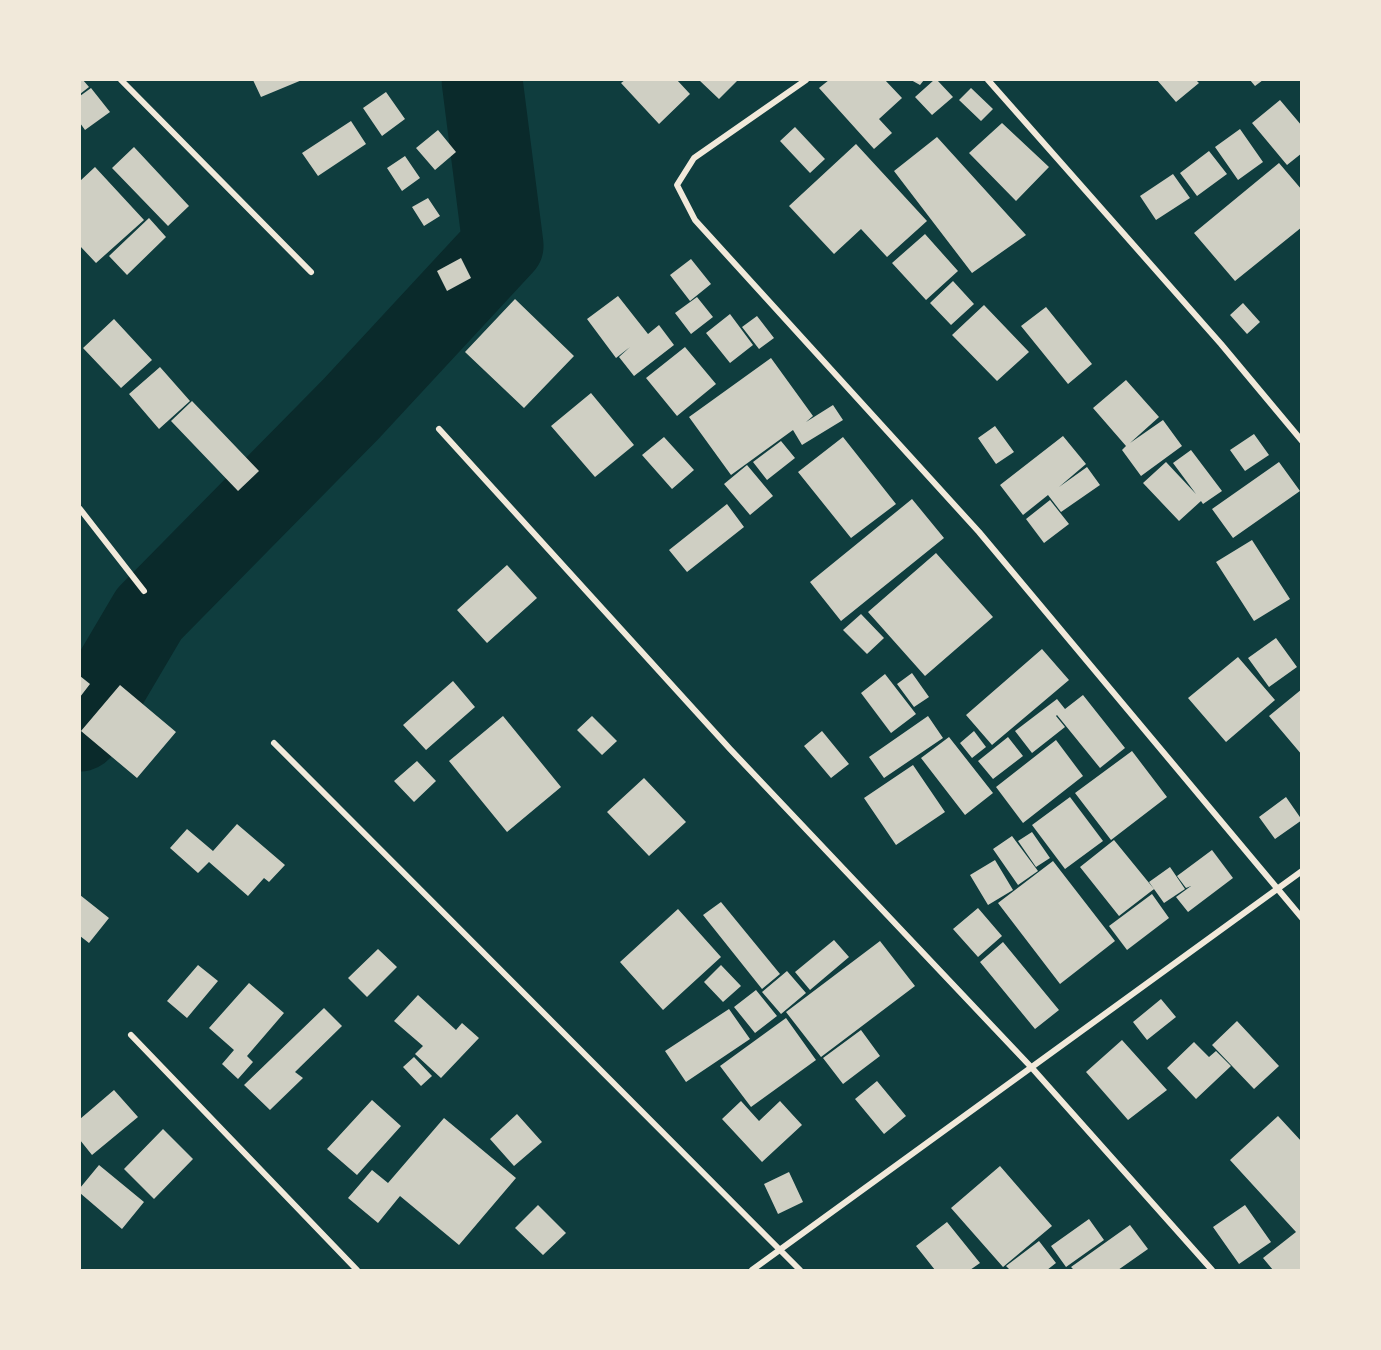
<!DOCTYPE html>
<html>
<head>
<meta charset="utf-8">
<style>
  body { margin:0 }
  #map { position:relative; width:1381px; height:1350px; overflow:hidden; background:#0f3d3e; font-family:"Golos Text",sans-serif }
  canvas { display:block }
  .frame { position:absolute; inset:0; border:81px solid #f1e9da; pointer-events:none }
</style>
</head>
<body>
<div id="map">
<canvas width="1381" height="1350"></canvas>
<div class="frame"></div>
</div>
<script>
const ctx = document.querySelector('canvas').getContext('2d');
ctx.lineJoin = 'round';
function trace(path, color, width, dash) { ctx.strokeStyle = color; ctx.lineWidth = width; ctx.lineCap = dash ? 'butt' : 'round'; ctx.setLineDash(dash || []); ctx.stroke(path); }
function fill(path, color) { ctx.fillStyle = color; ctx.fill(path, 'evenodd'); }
trace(new Path2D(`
  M80 731 149 614 351 409 503 245 482 80`), '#0a2a2b', 81);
fill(new Path2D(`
  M80 80H83L89 87 80 94Z
  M253 80H302L261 97Z
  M625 80H677L690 94 659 124 621 83Z
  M699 80H738L719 99Z
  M829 80H885L902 98 879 119 892 133 874 149 819 88Z
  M911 80H924L920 85Z
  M934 80H937L953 97 932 115 915 97Z
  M1157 80H1196L1199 83 1176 102Z
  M1250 80H1263L1255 86Z
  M91 88 110 112 85 130 80 123V96Z
  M971 88 993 109 981 121 959 100Z
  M386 92 405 119 382 136 363 108Z
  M1280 100 1302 126V153L1287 165 1252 123Z
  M351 121 366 144 318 176 302 153Z
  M1002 123 1049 167 1016 201 969 153Z
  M795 127 825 159 810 173 780 141Z
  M1240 129 1263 162 1238 180 1215 147Z
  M438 130 456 152 435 170 416 148Z
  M937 137 1026 235 972 273 894 171Z
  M856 144 927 221 887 257 861 229 834 254 789 206Z
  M134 147 189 206 168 226 112 168Z
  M1209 151 1227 174 1197 196 1180 173Z
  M405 156 420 178 402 191 387 168Z
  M1279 163 1302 190V227L1235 281 1194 233Z
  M95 167 144 220 96 263 80 246V181Z
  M1173 174 1190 198 1156 220 1140 196Z
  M428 198 440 216 424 226 412 207Z
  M149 218 166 237 127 275 109 256Z
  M925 234 958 271 926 300 892 263Z
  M461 258 471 278 447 291 437 271Z
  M691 259 711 284 690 301 670 275Z
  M953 281 974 304 951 325 930 303Z
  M618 296 648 334 659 325 674 345 634 376 619 357 630 347 616 358 587 319Z
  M697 297 713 317 691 334 675 313Z
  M515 299 574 356 524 408 465 352Z
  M1243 303 1260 322 1247 334 1230 315Z
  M984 305 1029 352 997 381 952 335Z
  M1046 307 1092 364 1068 384 1021 326Z
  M730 314 753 345 730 363 706 333Z
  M757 316 774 338 759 349 742 327Z
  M114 319 152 360 121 388 83 348Z
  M685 347 716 384 677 416 646 378Z
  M771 358 813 416 806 422 833 405 843 420 802 445 793 430 731 475 689 417Z
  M160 367 190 401 159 429 129 394Z
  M1126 380 1159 417 1130 443 1163 420 1182 446 1141 476 1122 450 1126 446 1093 408Z
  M591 393 634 445 595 477 551 426Z
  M192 401 259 471 238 491 171 421Z
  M995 426 1014 452 996 464 978 438Z
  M1254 434 1269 455 1245 471 1230 450Z
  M1063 436 1086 464 1059 487 1087 467 1100 485 1061 512 1048 495 1023 515 1000 485Z
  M664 437 694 470 672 489 642 455Z
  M843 437 896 504 851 538 798 472Z
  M781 441 795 458 767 480 753 462Z
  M1191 450 1222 491 1203 504 1201 501 1179 521 1143 483 1166 462 1196 494 1173 463Z
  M1279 462 1300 491 1233 538 1212 509Z
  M747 465 773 496 750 515 724 484Z
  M912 499 944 538 841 621 810 582Z
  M1050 500 1069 524 1044 543 1026 519Z
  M727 504 744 527 687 572 669 550Z
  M1252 540 1290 599 1254 621 1216 562Z
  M936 553 993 617 925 676 868 612Z
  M507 565 537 598 487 643 457 610Z
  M861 614 884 638 867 654 843 630Z
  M1276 638 1297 667 1269 687 1248 658Z
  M1042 649 1069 680 992 745 966 715Z
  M1238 657 1275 700 1226 742 1188 698Z
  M912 673 929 697 914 707 897 684Z
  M885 674 916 714 891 733 861 693Z
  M80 676 90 684 80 697Z
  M453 681 475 707 426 750 403 725Z
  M120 685 176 732 137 778 81 731Z
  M1302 689V755L1269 716Z
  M1083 695 1125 748 1100 768 1057 715 1056 716 1065 727 1032 753 1015 731 1057 699 1065 709Z
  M503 716 561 787 507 832 449 761Z
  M592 716 617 741 602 755 577 730Z
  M928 716 943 738 884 778 869 757Z
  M822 731 849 764 831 778 804 746Z
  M974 731 986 747 972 758 960 743Z
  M949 737 993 793 965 815 921 758Z
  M1008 737 1023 756 993 779 978 761Z
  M1056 740 1083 776 1023 823 996 787Z
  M1132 751 1167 797 1111 840 1075 793Z
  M417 761 436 781 414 802 394 781Z
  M913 765 945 812 896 845 864 798Z
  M644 778 686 822 649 856 607 812Z
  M1070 797 1103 841 1065 869 1032 825Z
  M1286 797 1302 820 1275 839 1259 817Z
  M237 824 285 865 269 882 264 878 248 896 209 862 198 873 170 848 187 829 213 851Z
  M1032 832 1050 858 1036 867 1018 841Z
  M1012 836 1038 871 1018 885 993 849Z
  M1114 840 1154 889 1119 916 1080 867Z
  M1212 850 1233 878 1188 912 1176 897 1191 886 1186 888 1177 876Z
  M995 860 1013 890 988 905 970 875Z
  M1053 861 1115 941 1060 984 998 903Z
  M1170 867 1185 889 1164 903 1149 882Z
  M1152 894 1169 918 1127 950 1109 926Z
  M80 895 109 918 89 943 80 936Z
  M721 902 780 974 762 989 703 915Z
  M978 908 1002 936 978 957 953 929Z
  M678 909 721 957 663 1010 620 962Z
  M834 940 849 957 810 990 795 972Z
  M880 941 915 986 821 1057 786 1012Z
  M1003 942 1059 1010 1035 1029 980 962Z
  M378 949 397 967 367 997 348 978Z
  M198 965 218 981 187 1018 167 1001Z
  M721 965 741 986 723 1002 704 982Z
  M787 971 806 993 781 1014 762 992Z
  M249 983 284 1013 247 1056 253 1062 238 1079 222 1064 234 1050 209 1028Z
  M756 990 777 1016 755 1033 734 1007Z
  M418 995 456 1030 462 1023 479 1038 441 1078 415 1054 423 1046 394 1021Z
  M1161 999 1176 1017 1147 1040 1133 1022Z
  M324 1008 342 1026 295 1072 303 1078 270 1110 244 1085Z
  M729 1009 750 1039 686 1082 665 1051Z
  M786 1018 816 1060 751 1107 720 1066Z
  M1237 1021 1279 1066 1254 1089 1212 1045Z
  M861 1030 880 1056 843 1084 823 1058Z
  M1122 1040 1167 1090 1128 1120 1086 1072Z
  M1194 1042 1209 1057 1216 1051 1231 1066 1196 1099 1167 1068Z
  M414 1057 432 1076 421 1086 403 1067Z
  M877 1081 906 1116 884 1134 855 1099Z
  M114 1090 138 1117 92 1155 80 1140V1119Z
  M372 1100 401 1126 357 1175 327 1149Z
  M741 1101 759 1121 780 1101 802 1125 762 1162 722 1119Z
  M517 1114 542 1142 514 1166 490 1139Z
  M1278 1116 1302 1142V1270H1273L1263 1258 1296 1232 1230 1160Z
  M444 1118 516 1178 459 1245 400 1196 378 1223 348 1198 372 1170 388 1183Z
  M163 1129 193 1159 154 1199 124 1169Z
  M99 1165 144 1202 122 1229 80 1193V1188Z
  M1000 1166 1052 1226 1003 1267 951 1208Z
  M789 1172 803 1202 778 1214 764 1184Z
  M538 1205 566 1233 543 1255 515 1228Z
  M1245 1205 1271 1242 1239 1264 1213 1227Z
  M1089 1219 1104 1240 1066 1267 1051 1246Z
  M947 1222 980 1263 970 1270H935L916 1246Z
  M1130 1225 1148 1249 1118 1270H1074L1071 1267Z
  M1039 1241 1056 1263 1047 1270H1010L1006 1266Z`), '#cfcfc3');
trace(new Path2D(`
  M121 80 311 272
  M806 80 694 158 677 185 695 220 979 532 1302 918
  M988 80 1221 344 1302 441
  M439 429 730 749 1032 1068 1212 1270
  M80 509 144 591
  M274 743 800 1270
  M131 1035 357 1270
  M752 1270 1302 871`), '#f1e9da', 6);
</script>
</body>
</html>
